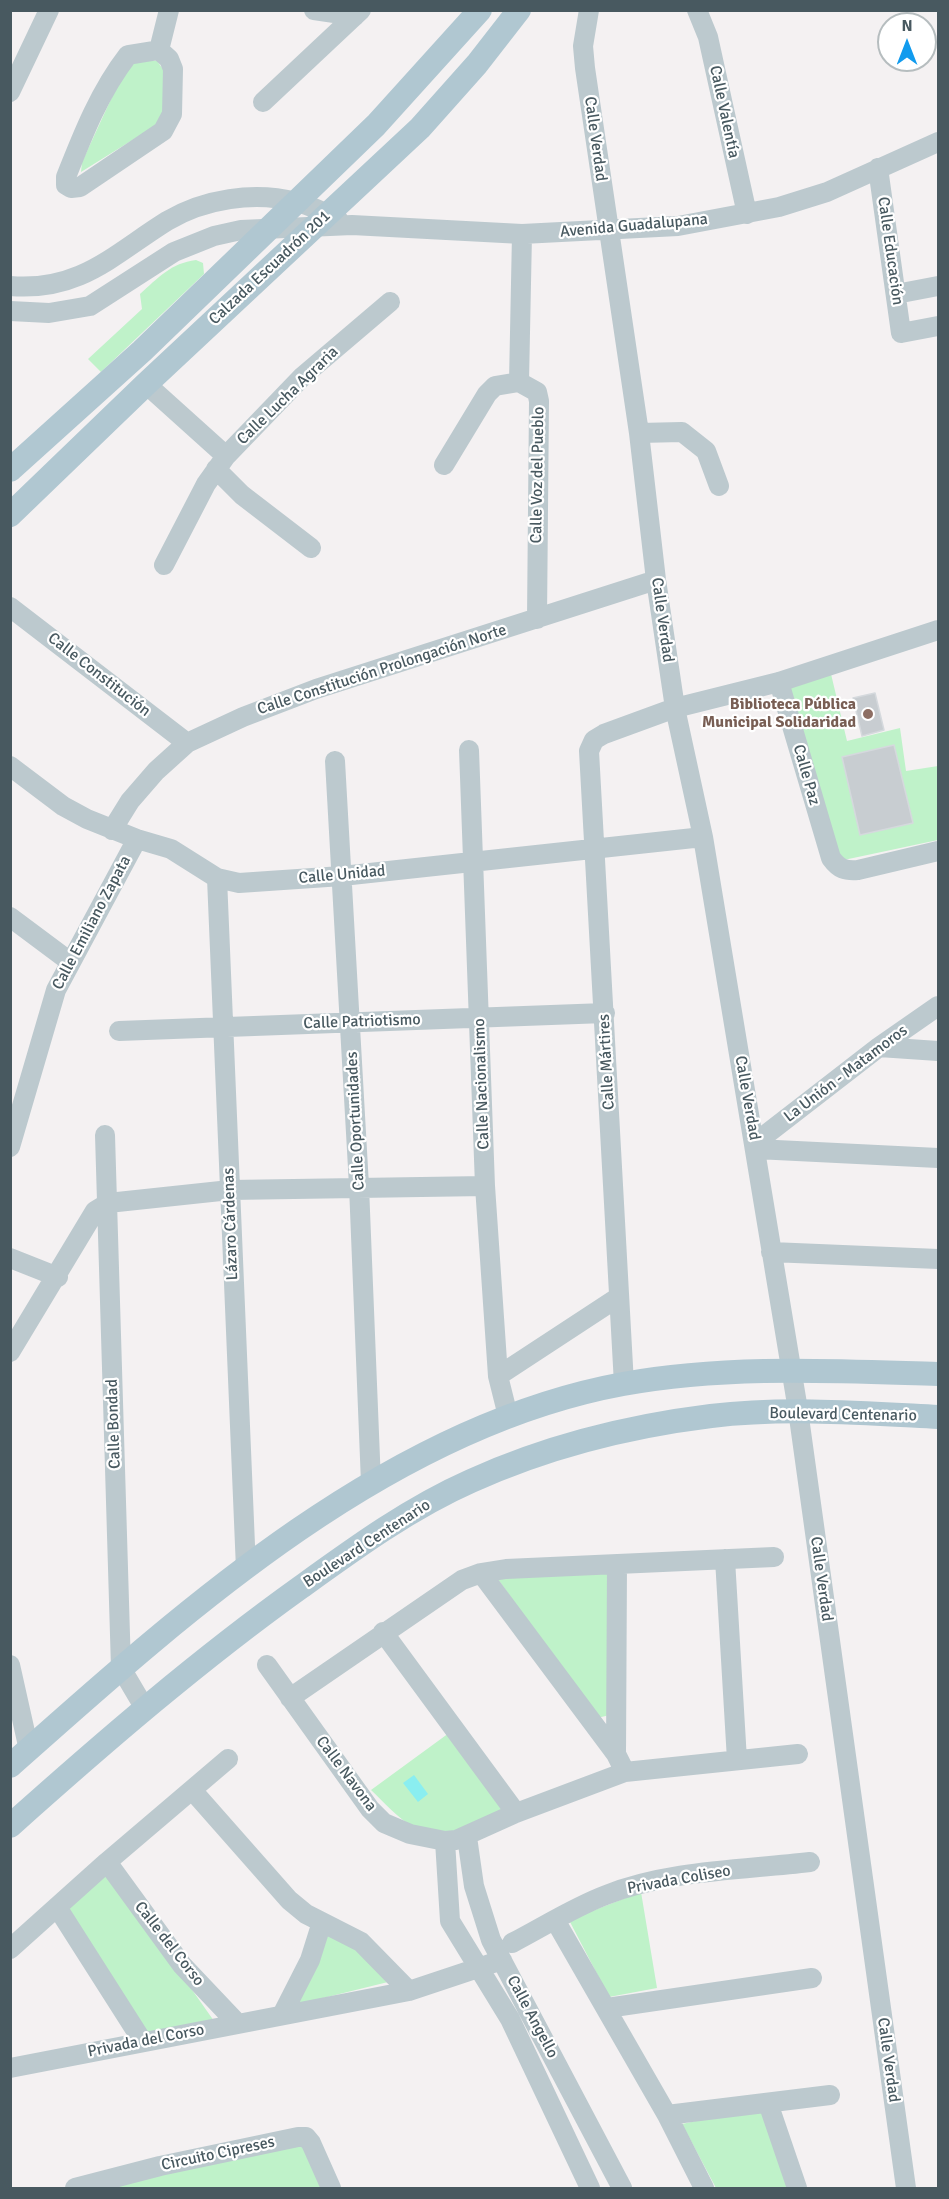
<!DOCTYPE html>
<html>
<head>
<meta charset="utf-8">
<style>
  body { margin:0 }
  #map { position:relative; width:949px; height:2199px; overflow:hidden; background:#f4f1f2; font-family:Signika,sans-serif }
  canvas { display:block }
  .frame { position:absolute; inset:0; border:12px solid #485960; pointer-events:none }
  .north { position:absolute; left:877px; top:12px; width:60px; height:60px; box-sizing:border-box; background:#fff; border:2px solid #b6bdbf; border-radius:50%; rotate:0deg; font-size:16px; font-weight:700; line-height:24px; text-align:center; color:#485960 }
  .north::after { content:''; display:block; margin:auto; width:21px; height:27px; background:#119bee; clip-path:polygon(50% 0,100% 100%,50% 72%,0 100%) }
</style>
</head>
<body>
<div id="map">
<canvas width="949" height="2199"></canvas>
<div class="frame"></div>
<div class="north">N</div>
</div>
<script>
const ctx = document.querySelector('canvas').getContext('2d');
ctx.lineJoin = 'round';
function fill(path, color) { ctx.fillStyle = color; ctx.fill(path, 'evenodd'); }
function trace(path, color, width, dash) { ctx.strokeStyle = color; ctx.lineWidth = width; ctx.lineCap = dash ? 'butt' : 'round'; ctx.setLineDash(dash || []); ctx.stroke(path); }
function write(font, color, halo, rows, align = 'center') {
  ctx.font = font + ' Signika,sans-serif'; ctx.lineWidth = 4.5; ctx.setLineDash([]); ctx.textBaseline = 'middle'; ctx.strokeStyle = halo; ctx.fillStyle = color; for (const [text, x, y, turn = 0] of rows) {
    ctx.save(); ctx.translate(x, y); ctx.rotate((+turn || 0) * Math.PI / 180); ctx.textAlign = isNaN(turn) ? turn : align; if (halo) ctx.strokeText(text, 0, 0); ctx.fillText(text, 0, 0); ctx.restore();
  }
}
fill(new Path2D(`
  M129 60 157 61 168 76 163 121 81 172 82 162Z
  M196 260 203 263 204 274 101 372 88 359 142 309 140 294C158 278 171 263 196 260Z
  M831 674 847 741 900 728 906 771 938 766V840L839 861 789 686Z
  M612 1566 610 1715 597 1718 495 1575Z
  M449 1733 509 1811C479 1824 447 1843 414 1827 399 1820 383 1801 371 1790Z
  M107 1869 214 2021 148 2035 66 1905Z
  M641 1892 657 1988 609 1997 569 1920Z
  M328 1929 359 1945 388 1982 295 2005Z
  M763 2106 792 2188H716L682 2124Z
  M304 2140 325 2188H107Z`), '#bff2c9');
fill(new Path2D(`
  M414 1775 428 1794 418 1802 403 1783Z`), '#8aeef0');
const building = new Path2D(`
  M875 693 884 730 862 736 853 698Z
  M894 745 913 823 860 835 842 757Z`);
fill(building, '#c8cdd1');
trace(building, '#d5d9dd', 1.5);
trace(new Path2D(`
  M314 10 355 16
  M589 10 583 46 585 68 639 433 656 580 675 708 703 837 798 1410 906 2188
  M697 10 708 37 747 214
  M159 50 169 59 173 69 172 114 163 131 80 187 71 188 66 185V177C83 134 100 91 128 55Z
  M159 50 169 10
  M10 92 49 10
  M263 102 361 10
  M878 168 901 333 938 326
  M10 286C80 292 114 254 167 221 204 199 254 191 296 202 310 205 325 213 338 219
  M896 294 938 286
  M10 311 49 313 90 306 174 252 214 236 241 230 352 225 522 234 678 226 779 207 827 192 938 142
  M519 382 522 234
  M146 384 226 456
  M639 433 682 432 706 451 719 486
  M444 465 487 394 495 386 519 382 537 392 539 401 537 619
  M216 469 242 495 311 548
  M164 565 206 484 226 456 303 376 390 302
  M10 607 187 743
  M779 682 831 858C839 869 845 871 858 870L938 851
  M469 750 485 1186 498 1376 508 1416
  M335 761 359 1186 371 1483
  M10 766 63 806 87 819 137 839 171 849 217 878 239 883 342 876 703 837
  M112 830 130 801 156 771 187 743 243 717 316 689 656 580
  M217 878 246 1569
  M10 917 69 961
  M119 1031 605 1013
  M879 1047 938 1051
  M105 1135 121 1668 144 1707
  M755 1143 879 1047 938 1006
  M10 1147 56 990 137 839
  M756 1149 938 1158
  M771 1252 938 1259
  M10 1258 58 1277
  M10 1352 95 1211 108 1203 230 1190 485 1186
  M498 1376 617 1298
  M624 1384 589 751 594 740 604 734 675 708 779 682 938 630
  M725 1559 737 1760
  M481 1573 616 1754 625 1772
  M383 1632 516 1813
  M10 1665 29 1750
  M267 1665 370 1809 384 1823 410 1834 445 1841 456 1840 516 1813 625 1772 798 1754
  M290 1698 462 1580 481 1573 506 1569 774 1557
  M616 1754 617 1564
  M192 1790 289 1900 306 1914 361 1942 409 1991
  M467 1837 474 1886 491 1940 622 2188
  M445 1841 450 1921 510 2019 590 2188
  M107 1862 182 1965 237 2023
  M57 1907 143 2042
  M555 1920 667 2115 704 2188
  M512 1943C543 1927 574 1907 606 1895 669 1870 743 1870 810 1862
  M10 1949 107 1862 228 1759
  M607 2008 812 1978
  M282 2015 310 1960 322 1922
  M10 2068 409 1991 502 1960
  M768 2103 797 2188
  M667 2115 830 2095
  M75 2188 160 2166 298 2137H306L311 2143 331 2188`), '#bcc9ce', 20);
trace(new Path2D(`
  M10 470 142 351 376 125 480 10
  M10 515 146 384 420 128 477 64 519 10
  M10 1766C184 1611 388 1427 623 1384 727 1365 834 1371 938 1374
  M10 1826C104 1742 199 1660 301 1587 355 1548 410 1508 471 1481 546 1447 630 1426 711 1416 787 1407 863 1413 938 1417`), '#b0c7d1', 24);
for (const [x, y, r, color] of [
  [868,714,6,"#8d6e63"]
]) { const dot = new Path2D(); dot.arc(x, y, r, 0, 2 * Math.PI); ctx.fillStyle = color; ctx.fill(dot); trace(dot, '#fff', 2); }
write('16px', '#485960', '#fff', [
  ["Calle Valentía",724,112,78],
  ["Calle Verdad",595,139,82],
  ["Avenida Guadalupana",634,226,-5],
  ["Calle Educación",890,251,82],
  ["Calzada Escuadrón 201",270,268,-43],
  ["Calle Lucha Agraria",288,396,-44],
  ["Calle Voz del Pueblo",538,475,-89],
  ["Calle Verdad",662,620,82],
  ["Calle Constitución Prolongación Norte",382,670,-18],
  ["Calle Constitución",99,675,38],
  ["Calle Paz",806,775,74],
  ["Calle Unidad",342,875,-5],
  ["Calle Emiliano Zapata",92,923,-62],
  ["Calle Patriotismo",362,1022,-2],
  ["Calle Mártires",607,1062,-93],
  ["La Unión - Matamoros",846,1074,-37],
  ["Calle Nacionalismo",482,1084,-92],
  ["Calle Verdad",747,1098,80],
  ["Calle Oportunidades",356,1121,-93],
  ["Lázaro Cárdenas",231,1224,-92],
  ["Boulevard Centenario",843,1415,1],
  ["Calle Bondad",114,1424,-92],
  ["Boulevard Centenario",367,1544,-33],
  ["Calle Verdad",821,1579,82],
  ["Calle Navona",346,1774,53],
  ["Privada Coliseo",679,1880,-10],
  ["Calle del Corso",169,1944,52],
  ["Calle Angello",532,2017,62],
  ["Privada del Corso",146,2041,-11],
  ["Calle Verdad",888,2060,82],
  ["Circuito Cipreses",218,2154,-12]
]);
write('bold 16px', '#785e54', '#fff', [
  ["Biblioteca Pública",856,705],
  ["Municipal Solidaridad",856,723]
], 'right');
</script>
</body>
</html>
